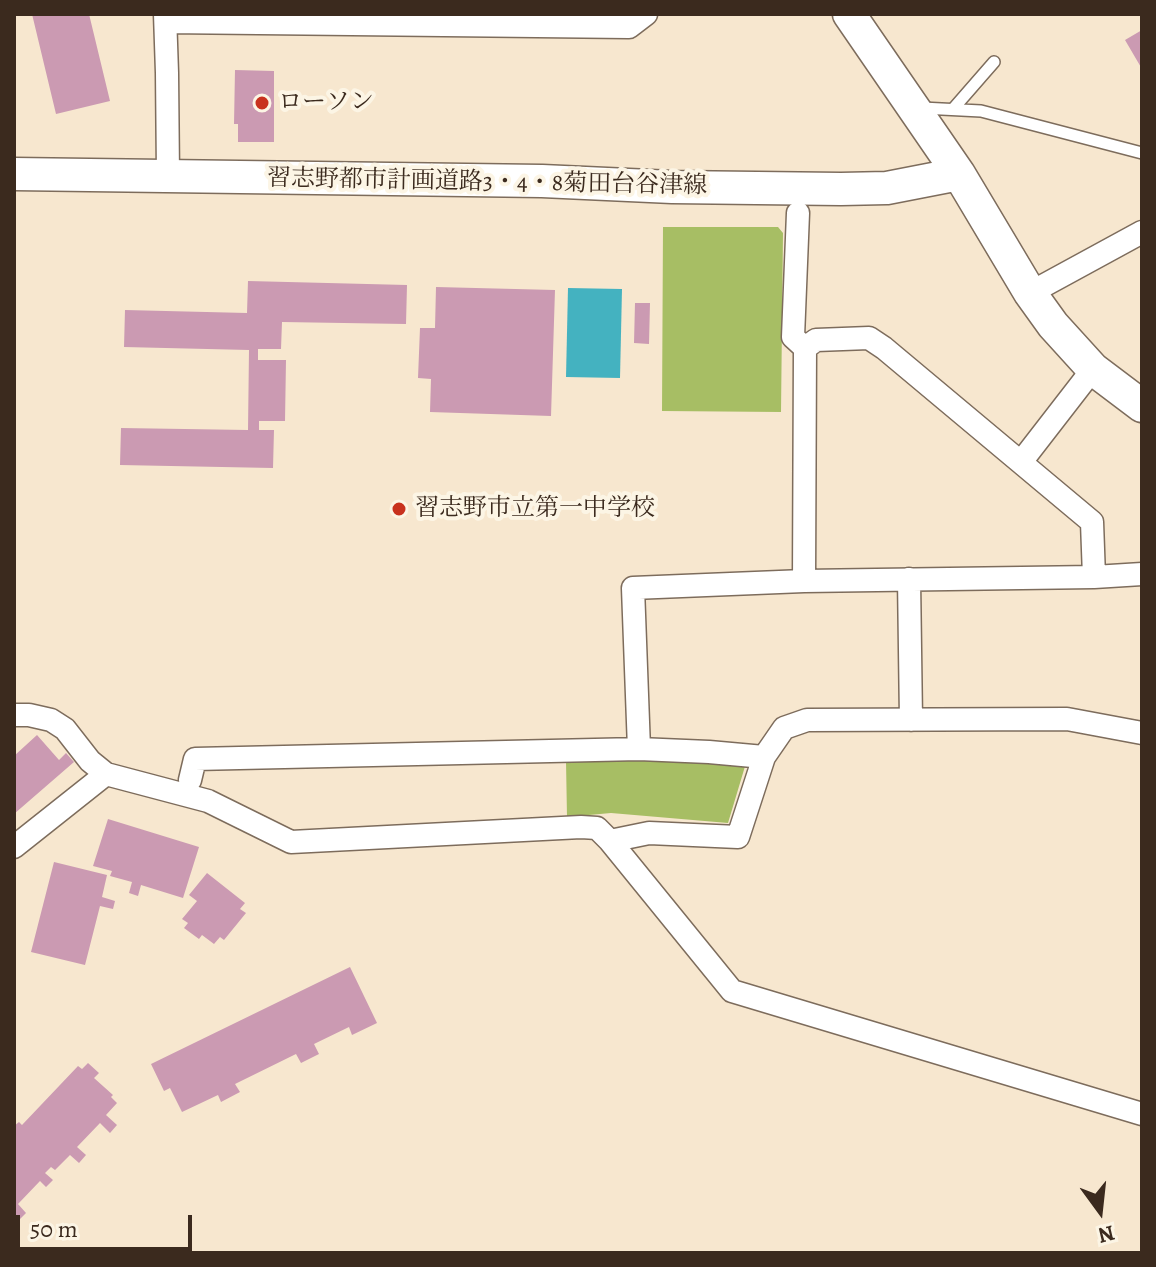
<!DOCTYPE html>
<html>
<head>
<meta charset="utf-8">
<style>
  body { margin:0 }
  #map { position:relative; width:1156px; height:1267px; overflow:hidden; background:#f7e7cf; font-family:Alegreya,serif }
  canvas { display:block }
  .frame { position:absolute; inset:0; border:16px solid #3b2a1e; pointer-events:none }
  .north { position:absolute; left:1060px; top:1171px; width:80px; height:80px; -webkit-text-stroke:6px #fcf5e5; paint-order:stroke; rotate:165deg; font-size:22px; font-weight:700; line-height:32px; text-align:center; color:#3b2a1e }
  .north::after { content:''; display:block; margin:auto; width:28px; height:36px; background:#3b2a1e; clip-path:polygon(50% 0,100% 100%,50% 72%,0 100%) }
  .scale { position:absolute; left:16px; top:1215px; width:176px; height:36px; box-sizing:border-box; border:4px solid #3b2a1e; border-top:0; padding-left:10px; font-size:24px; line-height:28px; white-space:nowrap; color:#3b2a1e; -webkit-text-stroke:6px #fcf5e5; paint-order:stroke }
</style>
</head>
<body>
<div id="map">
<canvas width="1156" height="1267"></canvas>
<div class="frame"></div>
<div class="north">N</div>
<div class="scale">50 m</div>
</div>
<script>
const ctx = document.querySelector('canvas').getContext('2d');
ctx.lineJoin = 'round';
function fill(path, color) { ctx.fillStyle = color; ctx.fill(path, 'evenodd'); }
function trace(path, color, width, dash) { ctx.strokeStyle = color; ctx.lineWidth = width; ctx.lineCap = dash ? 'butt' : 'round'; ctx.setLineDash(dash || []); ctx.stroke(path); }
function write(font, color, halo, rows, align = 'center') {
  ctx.font = font + ' Alegreya,"Noto Serif JP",serif'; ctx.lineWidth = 8; ctx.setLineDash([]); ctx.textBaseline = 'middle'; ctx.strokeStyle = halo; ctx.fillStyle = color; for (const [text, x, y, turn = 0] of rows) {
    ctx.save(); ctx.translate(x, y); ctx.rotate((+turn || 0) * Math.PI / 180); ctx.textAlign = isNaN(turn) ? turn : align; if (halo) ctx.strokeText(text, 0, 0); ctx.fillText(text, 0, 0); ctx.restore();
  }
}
fill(new Path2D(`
  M663 227H778L783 233 781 412 662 411Z
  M637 758 746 763 728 823 611 813 567 817 566 761Z`), '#a7be64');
fill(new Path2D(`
  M568 288 622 289 620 378 566 377Z`), '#44b2c0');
fill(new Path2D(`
  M32 14H89L110 101 56 114Z
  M1142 30V69L1125 40Z
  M235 70 274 71V142H238V124H234Z
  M248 281 407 285 406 324 282 322 281 349H258V360H286L285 421H259V430H274L273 468 120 465 121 428 248 430 249 350 124 347 125 310 247 313Z
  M436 287 555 290 551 416 430 412 431 379 418 378 420 328H435Z
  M635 303H650L649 344 634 343Z
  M37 735 59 760 66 753 74 762 14 814V756Z
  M108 819 199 847 183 898 141 885 138 896 129 893 132 882 110 876 112 871 93 866Z
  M54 862 107 875 102 897 115 901 113 909 100 906 85 965 31 952Z
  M207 873 245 903 240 909 246 913 224 940 220 937 214 944 202 935 199 939 184 928 188 923 182 919 197 901 189 895Z
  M350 967 377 1023 352 1035 349 1027 314 1044 319 1054 301 1063 296 1054 235 1084 240 1092 221 1102 218 1095 182 1112 170 1088 164 1091 151 1064Z
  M88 1063 99 1073 94 1078 113 1095 111 1097 117 1103 106 1115 117 1125 110 1133 100 1123 77 1147 86 1155 79 1163 70 1155 55 1170 51 1167 45 1173 53 1180 46 1187 40 1181 18 1204 26 1213 19 1220 14 1215V1126L19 1122 22 1125 78 1066 82 1069Z`), '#cb9ab2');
const lane = new Path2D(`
  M922 108 981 111 1142 153
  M953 109 994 62`);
const street = new Path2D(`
  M165 14 167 73 168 176
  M166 22 629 27 646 14
  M798 213 793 337 805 348
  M1030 293 1142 232
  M1021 462 1093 369
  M909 579 911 720
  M804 581 805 348 816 340 869 338 884 348 1092 522 1094 577
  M14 715H29L51 720 65 729 90 761 106 774 208 801 291 842 581 827 597 828 610 841 732 991 1142 1114
  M639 749 633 588 804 581 1094 577 1142 574
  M190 780 195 759 639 749 709 752 764 757
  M610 841 649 833 738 837 764 757 784 728 807 720 1067 719 1142 733
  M14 847 106 774`);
const secondary = new Path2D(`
  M849 14 959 174 1030 293 1053 325 1093 369 1142 406
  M14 174 542 181 672 187 841 189 887 188 959 174`);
trace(lane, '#7d6c5c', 14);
trace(street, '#7d6c5c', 25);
trace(secondary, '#7d6c5c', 35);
trace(lane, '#fff', 11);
trace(street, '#fff', 22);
trace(secondary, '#fff', 32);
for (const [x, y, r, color] of [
  [262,103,8,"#c8321e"],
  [399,509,8,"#c8321e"]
]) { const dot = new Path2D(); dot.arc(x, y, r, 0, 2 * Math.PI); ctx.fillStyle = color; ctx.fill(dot); trace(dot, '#fcf5e5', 3); }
write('24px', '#3b2a1e', '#fcf5e5', [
  ["ローソン",278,103],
  ["習志野市立第一中学校",415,509]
], 'left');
write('24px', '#3b2a1e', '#fcf5e5', [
  ["習志野都市計画道路3・4・8菊田台谷津線",487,183,1]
]);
</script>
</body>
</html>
